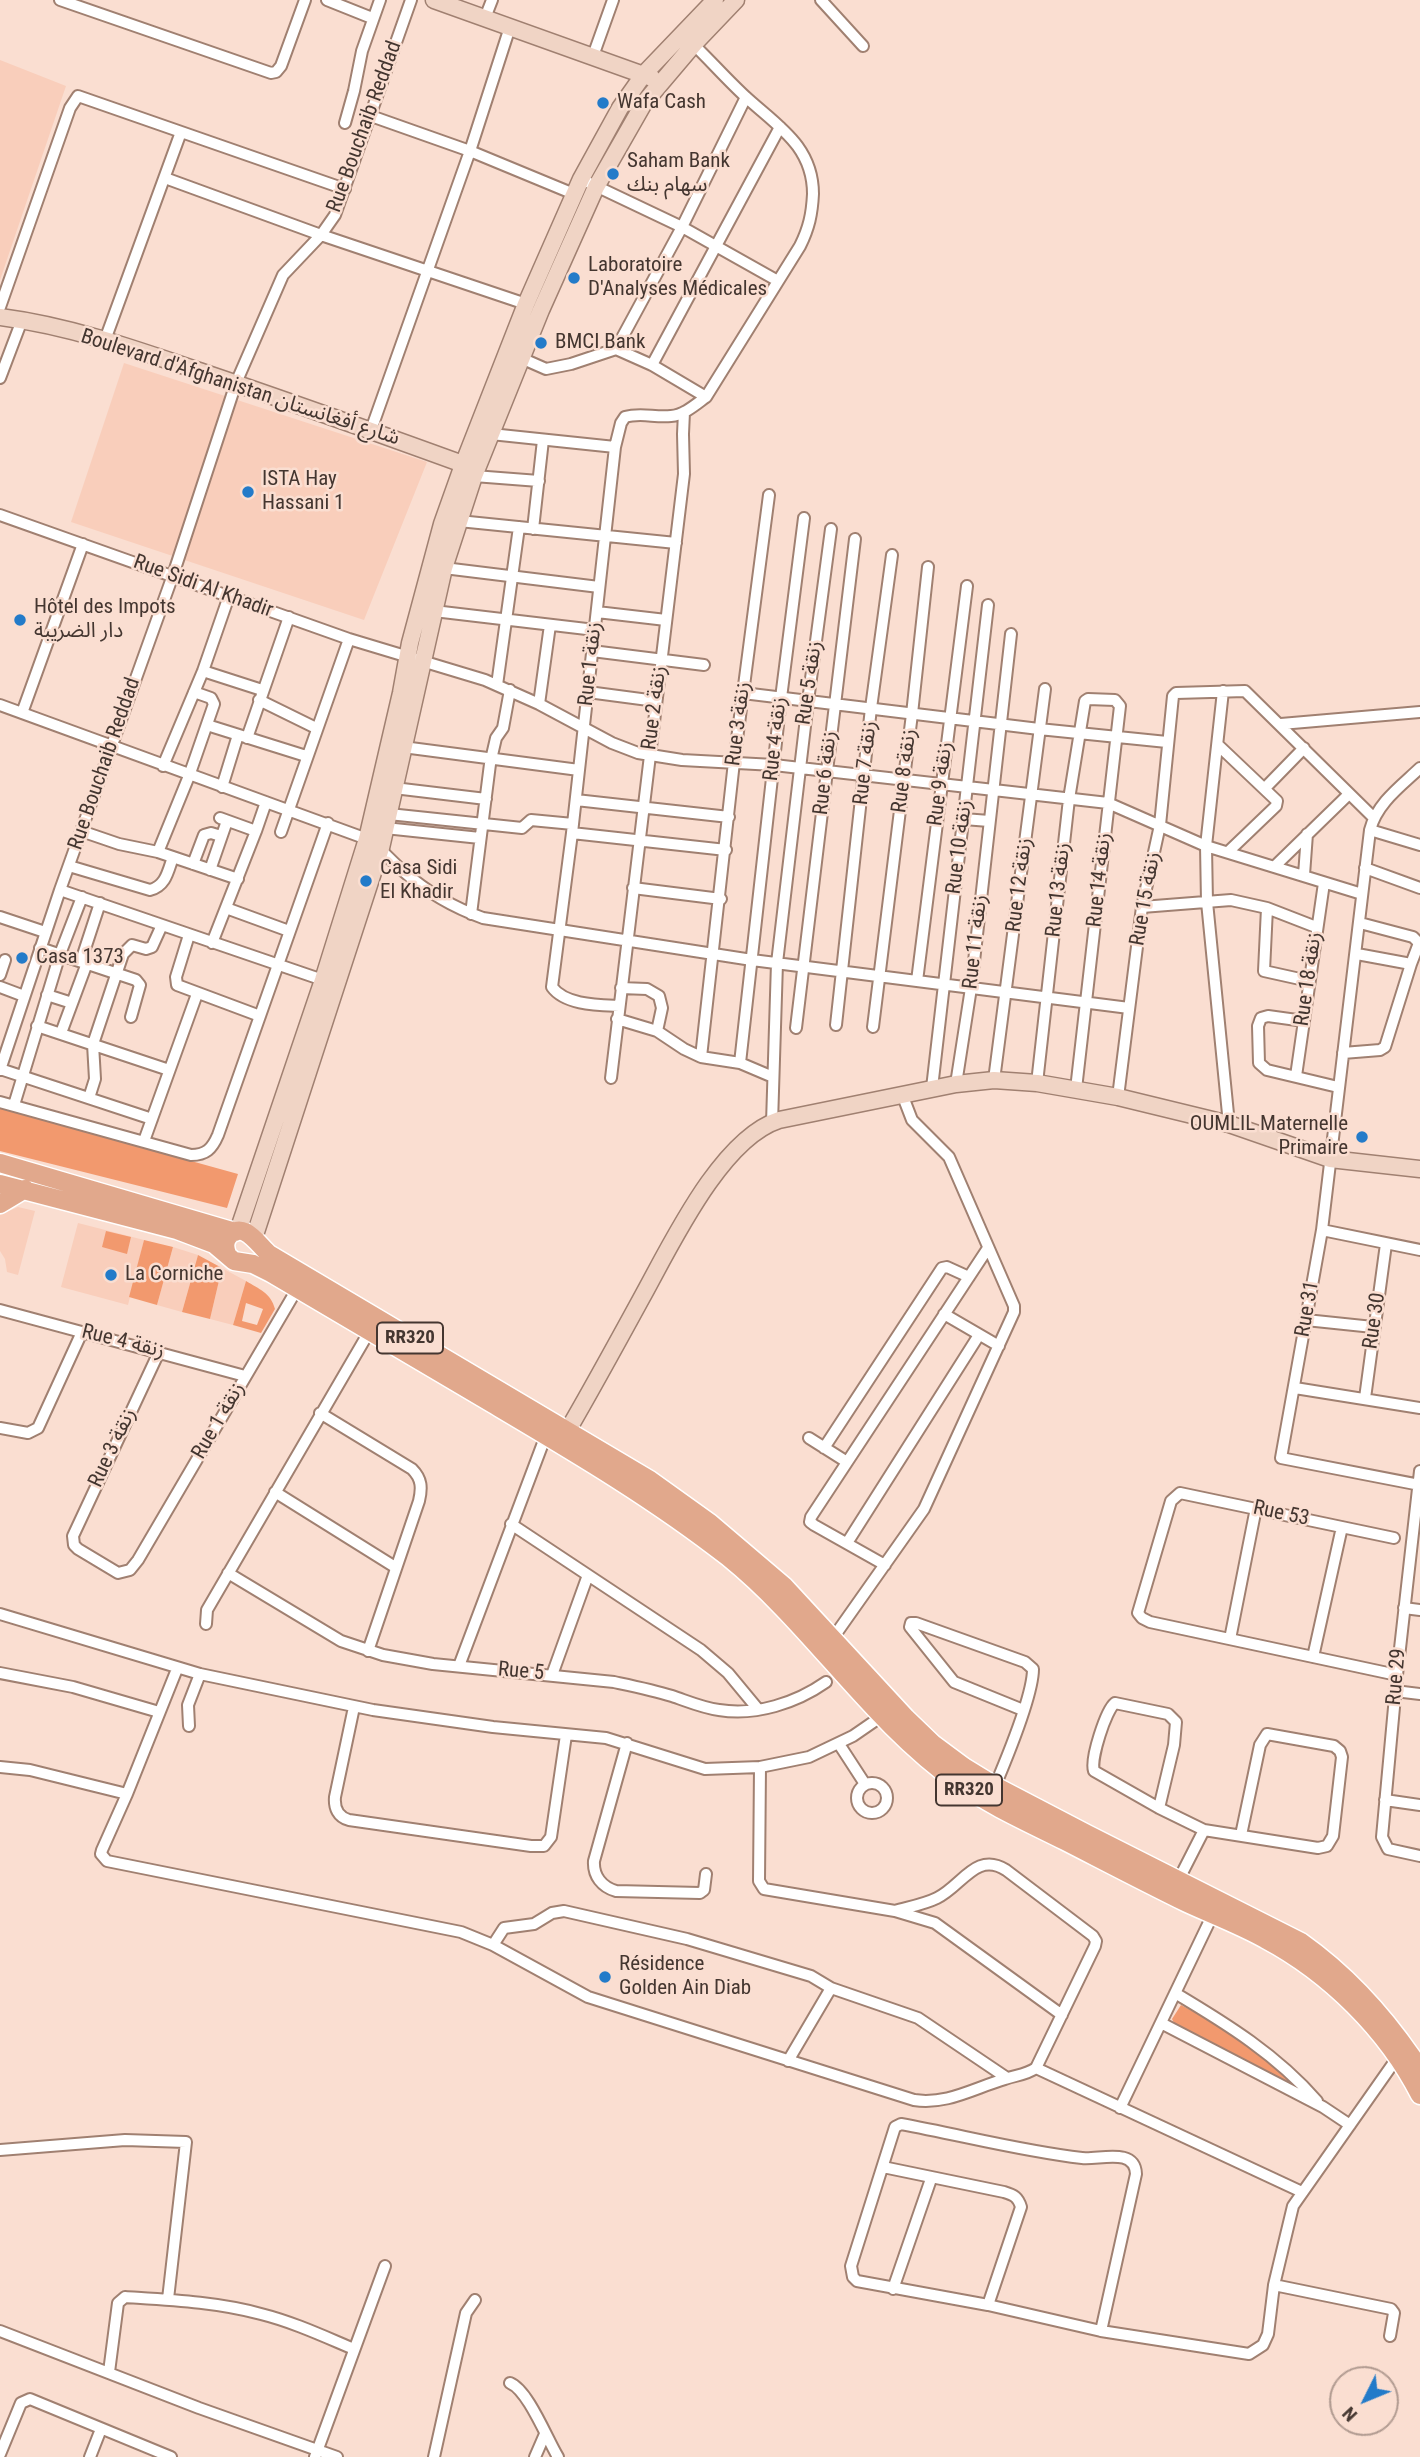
<!DOCTYPE html>
<html>
<head>
<meta charset="utf-8">
<style>
  body { margin:0 }
  #map { position:relative; width:1420px; height:2457px; overflow:hidden; background:#faded1; font-family:"Roboto Condensed",sans-serif }
  canvas { display:block }
  .north { position:absolute; left:1329px; top:2366px; width:70px; height:70px; box-sizing:border-box; background:#faded1; border:2px solid #b19b91; border-radius:50%; rotate:227deg; font-size:19px; font-weight:700; line-height:28px; text-align:center; color:#443630 }
  .north::after { content:''; display:block; margin:auto; width:24px; height:32px; background:#237bc9; clip-path:polygon(50% 0,100% 100%,50% 72%,0 100%) }
</style>
</head>
<body>
<div id="map">
<canvas width="1420" height="2457"></canvas>
<div class="north">N</div>
</div>
<script>
const ctx = document.querySelector('canvas').getContext('2d');
ctx.lineJoin = 'round';
function fill(path, color) { ctx.fillStyle = color; ctx.fill(path, 'evenodd'); }
function trace(path, color, width, dash) { ctx.strokeStyle = color; ctx.lineWidth = width; ctx.lineCap = dash ? 'butt' : 'round'; ctx.setLineDash(dash || []); ctx.stroke(path); }
function write(font, color, halo, rows, align = 'center') {
  ctx.font = font + ' "Roboto Condensed","Noto Sans Arabic",sans-serif'; ctx.lineWidth = 5; ctx.setLineDash([]); ctx.textBaseline = 'middle'; ctx.strokeStyle = halo; ctx.fillStyle = color; for (const [text, x, y, turn = 0] of rows) {
    ctx.save(); ctx.translate(x, y); ctx.rotate((+turn || 0) * Math.PI / 180); ctx.textAlign = isNaN(turn) ? turn : align; if (halo) ctx.strokeText(text, 0, 0); ctx.fillText(text, 0, 0); ctx.restore();
  }
}
fill(new Path2D(`
  M0 60 66 86 0 280Z
  M124 363 427 462 364 620 71 522Z
  M18 1207 35 1211 18 1275 7 1272 5 1259 0 1251V1215Z
  M78 1223 144 1240 128 1305 61 1287Z
  M173 1247 198 1255 182 1312 157 1305Z
  M222 1268 246 1281 233 1325 210 1319Z`), '#f9cebb');
fill(new Path2D(`
  M0 1108 238 1174 227 1208 0 1151Z
  M106 1231 131 1237 127 1254 102 1247Z
  M144 1240 173 1247 157 1305 129 1297Z
  M198 1255 222 1268 210 1319 182 1312Z
  M246 1281C259 1289 271 1293 275 1309L261 1333 233 1325ZM246 1303 263 1309 257 1325 242 1321Z
  M1181 2005C1227 2029 1261 2053 1299 2088L1175 2025 1172 2019Z`), '#f2996e');
const street = new Path2D(`
  M60 0 271 73 276 72 281 66 305 0
  M327 0 372 18
  M821 0 863 46
  M485 18 492 0
  M593 56 613 0
  M371 116 470 151 574 194
  M345 123 354 91 362 51 380 0
  M165 178 321 235 526 304
  M581 179 682 227 778 281
  M0 307 70 108 78 96 345 189
  M105 340 181 132
  M616 349 682 227 746 97
  M521 358 546 369 571 364 616 349 652 365 706 397 800 246C809 228 812 214 813 194 813 147 779 127 748 99 728 81 710 60 690 41
  M652 365 780 127
  M0 378 22 320
  M371 430 470 151 510 27
  M491 434 615 447
  M474 476 539 481
  M0 515 349 639 485 680 539 704 612 743 638 753 682 760 774 765 1108 803 1206 846 1362 894
  M459 521 676 543
  M533 529 543 440
  M444 568 599 587
  M434 611 595 630
  M597 612 666 620
  M592 651 704 665
  M203 671 262 690
  M497 685 519 527
  M1223 691 1206 846 1207 902 1229 1124
  M588 692 656 701
  M743 693 1039 729 1167 742
  M259 700 316 728
  M539 704 550 625
  M0 705 367 839C381 848 390 860 403 871 428 893 452 907 483 918L752 960 1129 1008
  M22 713 83 544
  M1281 724 1420 712
  M207 725 306 756
  M247 738 289 617
  M1218 745 1277 801 1276 806 1228 852
  M403 747 579 770
  M163 766 203 671 229 596
  M1420 768C1401 786 1377 803 1370 830L1322 1230 1281 1458 1420 1485
  M222 787 238 735
  M394 788 486 799
  M1265 788 1304 748
  M576 800 729 817
  M389 814 522 828 531 820 573 824
  M220 818 256 831 266 802
  M964 819 989 821
  M385 828 480 838
  M1370 830 1420 845
  M81 831 119 844 158 852 238 879
  M281 832 349 639
  M572 833 726 850
  M158 852 189 776 214 704 211 698 194 692
  M193 864 204 835 211 833 221 836
  M69 866 150 890C166 886 168 871 173 857
  M1275 866 1349 794
  M1365 868 1420 888
  M210 870 227 821
  M1304 875 1307 834
  M633 888 721 899
  M60 890 323 980
  M1142 907 1231 900 1267 908 1316 927
  M226 908 289 931
  M1267 908 1264 971 1309 981
  M471 914 490 764 496 738 503 728 510 690
  M0 917 45 932
  M189 935 176 977 177 985 260 1016
  M212 943 256 831
  M40 948 136 980 140 985 131 1017
  M1357 954 1411 964 1419 943 1413 937 1360 923
  M81 961 100 903
  M0 975 5 960
  M917 981 967 586
  M0 987 24 996
  M621 988 647 989 659 996 662 1008 657 1031
  M47 995 72 1003
  M619 1006C598 1005 565 1005 552 987L572 833 615 447 621 423 625 417C641 412 655 418 671 416 684 415 695 405 706 397
  M617 1019 657 1031 684 1049 701 1057 740 1063 773 1077
  M1304 1021 1268 1016 1261 1018 1258 1026 1259 1063 1267 1070 1338 1087
  M836 1025 871 708 892 555
  M37 1026 169 1070
  M873 1027 912 714 928 567
  M796 1028 855 539
  M61 1033 87 963
  M1343 1053 1380 1050 1385 1047 1411 964
  M701 1057 734 762 769 495
  M740 1063 781 698 804 518
  M0 1069 152 1119
  M0 1070 60 890 173 575 236 383 283 275 321 235 335 215 411 0
  M1296 1076 1324 883
  M611 1078 684 474 683 434 684 412
  M994 1080 1045 689
  M1037 1083 1069 799 1085 701 1088 699 1115 700 1120 706 1076 1089
  M956 1084 971 988 1011 634
  M932 1088 988 605
  M1118 1097 1142 907 1160 825 1173 696 1176 693 1245 691 1373 817
  M89 1098 95 1079 93 1044 123 954 132 945 146 949 152 947 162 925
  M0 1102 191 1155C206 1155 212 1149 218 1135L328 823
  M14 1105 60 954 82 897
  M772 1123 777 963 808 701 831 529
  M144 1141 197 994
  M1322 1230 1420 1250
  M0 1310 245 1376
  M944 1314 999 1346
  M1306 1320 1373 1327
  M159 1352 73 1536 74 1545 78 1549 118 1573 130 1570 138 1560 297 1289
  M1295 1388 1420 1408
  M1365 1398 1386 1244
  M320 1413 412 1469C422 1479 422 1488 419 1501L368 1651
  M0 1428 28 1433 38 1428 82 1332
  M809 1438 847 1462
  M824 1448 942 1268 947 1267 969 1277
  M1420 1471 1397 1675 1382 1837 1388 1849 1420 1856
  M275 1492 395 1567
  M511 1524 701 1650 728 1673 757 1708
  M1394 1538 1180 1493 1171 1501 1138 1613 1142 1618 1150 1622 1397 1675
  M847 1543 979 1335
  M885 1565 814 1525 810 1522 811 1517 988 1248
  M228 1573 341 1641 383 1655 433 1664 614 1682C633 1686 653 1690 672 1696 687 1701 703 1708 719 1710 756 1716 796 1703 826 1682
  M1404 1608 1420 1610
  M0 1614 200 1674 373 1710 493 1727 606 1738 705 1769 760 1767 809 1757 853 1736 882 1716
  M206 1624 207 1610 369 1332
  M833 1638 924 1509 1014 1312V1306L949 1157 912 1120 902 1094
  M1230 1639 1256 1508
  M1313 1657 1342 1527
  M459 1666 546 1435
  M177 1669 127 1794 102 1850 101 1854 107 1861 461 1932 493 1945 588 1997 914 2100C947 2105 974 2088 1005 2079 1016 2075 1026 2075 1036 2068L1095 1946 1096 1941 1093 1936 1006 1870C976 1851 962 1886 937 1898 925 1904 909 1907 895 1911
  M0 1673 73 1687 159 1712
  M552 1675 588 1575
  M1395 1691 1420 1694
  M354 1707 335 1797C334 1808 338 1817 349 1820L531 1846H544L551 1837 566 1735
  M189 1726 188 1705 200 1674
  M627 1743 594 1861C593 1876 602 1887 616 1891L700 1893 704 1890 706 1874
  M839 1744 865 1784
  M0 1767 30 1770 127 1794
  M760 1767 759 1881 764 1889 895 1911 935 1923 1062 2015
  M857 1798a15 15 0 1 1 30 0a15 15 0 1 1-30 0Z
  M995 1786C1006 1760 1033 1695 1033 1669L1025 1662 916 1623H911L910 1627 954 1682 1023 1710
  M1385 1800 1420 1805
  M1159 1808 1174 1745 1176 1722 1168 1714 1115 1703C1106 1710 1090 1759 1094 1771L1159 1808 1204 1830 1318 1848 1327 1846 1333 1836 1342 1757 1340 1751 1334 1746 1267 1734 1260 1745 1241 1835
  M1178 1881 1204 1830
  M493 1945 504 1928 534 1924 552 1913 564 1911 687 1939 811 1976 831 1988 918 2018 1007 2078
  M1175 1993C1227 2024 1277 2055 1317 2101
  M1161 2023 1323 2107 1350 2125
  M788 2061 831 1988
  M1036 2068 1302 2192
  M1120 2108 1213 1914
  M0 2150 125 2140 186 2142 168 2299
  M883 2167 1004 2192C1014 2195 1018 2197 1021 2207L988 2305
  M1274 2285 1391 2309 1394 2313 1390 2336
  M893 2289 931 2179
  M0 2331 199 2408 337 2457
  M1101 2331 1136 2174C1135 2147 1099 2160 1082 2158 1021 2151 961 2135 901 2124L895 2127 851 2266 853 2277 857 2281 988 2305 1101 2331 1249 2354 1263 2345 1268 2334 1274 2285 1293 2206 1397 2058
  M109 2372 118 2303 125 2297C171 2300 217 2302 261 2314 293 2322 323 2336 354 2349
  M510 2383C528 2390 547 2439 558 2457
  M0 2454 21 2403 30 2399 171 2457
  M90 2457 101 2429
  M315 2457 385 2266
  M434 2457 466 2313 475 2300
  M535 2457 545 2434`);
const secondary = new Path2D(`
  M434 0 652 78
  M0 317C70 326 138 350 205 373 294 403 383 435 471 467
  M238 1231 323 980 367 839 401 693 410 643 442 524 463 465 526 304 581 179 620 108 644 74 715 0
  M254 1238 381 848 444 568 474 476 541 310 596 187 644 103 694 44 736 0
  M568 1430C593 1387 617 1343 641 1299 670 1247 720 1139 779 1120L956 1084 994 1080 1037 1083 1118 1097 1229 1124 1330 1159 1420 1169`);
const primary = new Path2D(`
  M0 1163 235 1232
  M0 1184 177 1230 214 1244 234 1261 253 1264 271 1273C345 1317 419 1361 493 1404 574 1452 654 1499 728 1557 812 1625 870 1721 958 1783 991 1806 1029 1823 1065 1841 1106 1862 1146 1883 1187 1903 1213 1915 1240 1925 1265 1939 1329 1973 1387 2030 1420 2095
  M0 1204 25 1189
  M227 1254C225 1248 224 1243 228 1237 243 1218 259 1246 269 1254L650 1480 710 1523 784 1586 906 1718 933 1744 964 1767 995 1786 1087 1834 1301 1942C1349 1976 1388 2020 1420 2069`);
trace(street, '#a08071', 14);
trace(secondary, '#a08071', 19);
trace(primary, '#fff', 21);
trace(street, '#fff', 10);
trace(secondary, '#f0d4c5', 16);
trace(primary, '#e1a88c', 18);
for (const [x, y, r, color] of [
  [603,103,7,"#237bc9"],
  [613,174,7,"#237bc9"],
  [574,278,7,"#237bc9"],
  [541,343,7,"#237bc9"],
  [248,492,7,"#237bc9"],
  [20,620,7,"#237bc9"],
  [366,881,7,"#237bc9"],
  [22,958,7,"#237bc9"],
  [1362,1137,7,"#237bc9"],
  [111,1275,7,"#237bc9"],
  [605,1977,7,"#237bc9"]
]) { const dot = new Path2D(); dot.arc(x, y, r, 0, 2 * Math.PI); ctx.fillStyle = color; ctx.fill(dot); trace(dot, '#faded1', 2.5); }
for (const [x, y, w] of [
  [410,1338,66],
  [969,1790,66]
]) { const box = new Path2D(); box.roundRect(x - w / 2, y - 15.5, w, 31, 5); ctx.fillStyle = '#faded1'; ctx.fill(box); trace(box, '#443630', 2); }
write('bold 19px', '#443630', null, [
  ["RR320",410,1338],
  ["RR320",969,1790]
]);
write('21px', '#443630', '#faded1', [
  ["Wafa Cash",617,103],
  ["Saham Bank",627,162],
  ["سهام بنك",627,186],
  ["Laboratoire",588,266],
  ["D'Analyses Médicales",588,290],
  ["BMCI Bank",555,343],
  ["ISTA Hay",262,480],
  ["Hassani 1",262,504],
  ["Hôtel des Impots",34,608],
  ["دار الضريبة",34,632],
  ["Casa Sidi",380,869],
  ["El Khadir",380,893],
  ["Casa 1373",36,958],
  ["OUMLIL Maternelle",1348,1125,"right"],
  ["Primaire",1348,1149,"right"],
  ["La Corniche",125,1275],
  ["Résidence",619,1965],
  ["Golden Ain Diab",619,1989]
], 'left');
write('21px', '#443630', '#faded1', [
  ["Rue Bouchaib Reddad",365,127,-70],
  ["Boulevard d'Afghanistan شارع أفغانستان",240,388,18],
  ["Rue Sidi Al Khadir",203,587,20],
  ["Rue 1 زنقة",591,664,-84],
  ["Rue 5 زنقة",810,683,-82],
  ["Rue 2 زنقة",655,708,-83],
  ["Rue 3 زنقة",739,724,-83],
  ["Rue 4 زنقة",776,739,-84],
  ["Rue 7 زنقة",866,763,-84],
  ["Rue Bouchaib Reddad",105,764,-71],
  ["Rue 8 زنقة",905,771,-83],
  ["Rue 6 زنقة",826,773,-84],
  ["Rue 9 زنقة",941,784,-83],
  ["Rue 10 زنقة",960,847,-83],
  ["Rue 14 زنقة",1100,880,-84],
  ["Rue 12 زنقة",1020,885,-83],
  ["Rue 13 زنقة",1059,890,-84],
  ["Rue 15 زنقة",1146,899,-80],
  ["Rue 11 زنقة",976,942,-84],
  ["Rue 18 زنقة",1309,979,-82],
  ["Rue 31",1308,1309,-80],
  ["Rue 30",1375,1321,-82],
  ["Rue 4 زنقة",123,1342,14],
  ["Rue 1 زنقة",219,1421,-60],
  ["Rue 3 زنقة",113,1448,-65],
  ["Rue 53",1281,1514,12],
  ["Rue 5",521,1672,5],
  ["Rue 29",1397,1677,-85]
]);
</script>
</body>
</html>
